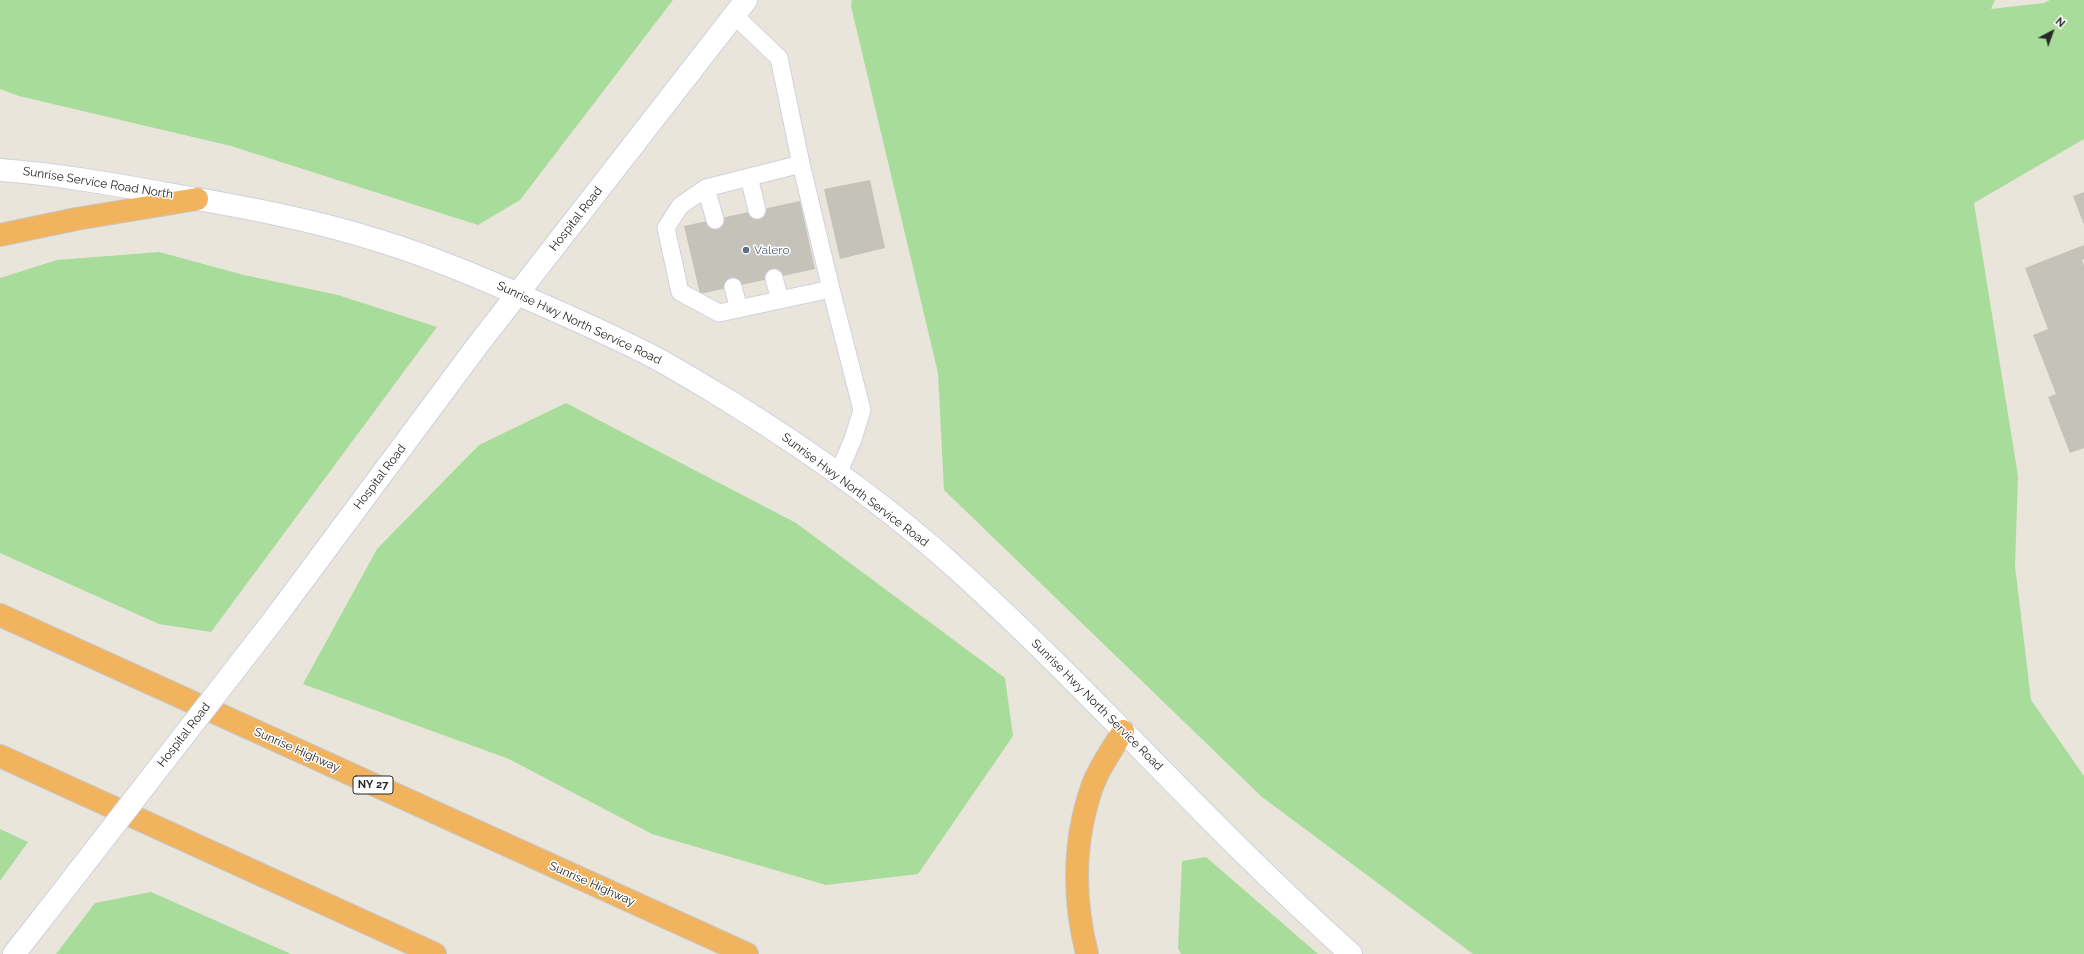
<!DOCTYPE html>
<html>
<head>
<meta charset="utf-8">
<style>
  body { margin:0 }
  #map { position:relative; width:2084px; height:954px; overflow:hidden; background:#e9e5da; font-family:Raleway,sans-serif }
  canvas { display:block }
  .north { position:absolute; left:2032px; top:12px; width:40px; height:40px; -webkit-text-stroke:3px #fff; paint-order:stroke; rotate:41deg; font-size:11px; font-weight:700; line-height:16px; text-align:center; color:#282828 }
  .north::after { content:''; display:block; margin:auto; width:14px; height:18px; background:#282828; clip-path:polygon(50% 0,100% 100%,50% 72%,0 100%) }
</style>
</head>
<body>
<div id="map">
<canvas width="2084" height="954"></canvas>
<div class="north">N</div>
</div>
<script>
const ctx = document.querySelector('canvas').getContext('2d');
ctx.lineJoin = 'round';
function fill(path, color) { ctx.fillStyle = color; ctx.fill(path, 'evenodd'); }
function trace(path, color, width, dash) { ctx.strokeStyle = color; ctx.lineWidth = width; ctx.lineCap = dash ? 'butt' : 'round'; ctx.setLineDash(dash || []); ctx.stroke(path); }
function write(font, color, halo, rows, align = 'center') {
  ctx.font = font + ' Raleway,sans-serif'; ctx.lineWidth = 3; ctx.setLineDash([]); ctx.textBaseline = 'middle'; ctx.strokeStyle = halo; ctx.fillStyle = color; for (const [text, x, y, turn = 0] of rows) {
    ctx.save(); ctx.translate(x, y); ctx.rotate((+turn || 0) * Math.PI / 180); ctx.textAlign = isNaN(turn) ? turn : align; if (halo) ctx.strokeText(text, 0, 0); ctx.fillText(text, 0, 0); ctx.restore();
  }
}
fill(new Path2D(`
  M0 0H673L520 200 478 225 231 146 19 96 0 89Z
  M852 0H1995L1991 9 2044 3 2050 0H2084V139L1974 203 2018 476 2015 566 2031 700 2084 776V954H1473L1262 797 944 490 938 373 851 6Z
  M159 252 244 275 338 295 437 327 211 632 159 624 0 553V278L57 260Z
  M566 403 796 523 1005 678 1013 736 918 874 826 885 652 834 509 759 303 684 377 549 479 445Z
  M0 829 28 842 0 881Z
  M1206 857 1318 954H1181L1178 948 1182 861Z
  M151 892 291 954H56L95 903Z`), '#a7dc9b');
fill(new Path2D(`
  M870 180 885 248 840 259 824 189Z
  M2084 192V225L2073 196Z
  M800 201 815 269 700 294 684 226Z
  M2084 245V259L2082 260 2084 265V448L2070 453 2048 397 2056 394 2033 335 2048 329 2025 268Z`), '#c5c3b9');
const lane = new Path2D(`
  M734 15 779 58 801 164 706 188 680 206 666 228 680 292 719 313 831 289 862 410 853 439 838 474
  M801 164 831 289
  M749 177 757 210
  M706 188 715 220
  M774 278 780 300
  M733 287 739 309`);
const secondary = new Path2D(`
  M0 170C56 174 112 184 168 194 239 206 311 219 380 241 435 258 486 280 538 303 575 319 612 336 648 354 677 369 704 386 732 403 811 452 889 507 958 570 1094 693 1214 832 1351 954
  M275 618 477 346 746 0
  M14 954 43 917`);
const highway = new Path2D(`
  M0 235 76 219 197 199
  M0 615 747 954
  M0 756 435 954
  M1087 954C1073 898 1073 842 1092 787 1099 767 1113 749 1123 731`);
trace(lane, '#d0d1e0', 19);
trace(secondary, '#d0d1e0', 24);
trace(highway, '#c7c7c7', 24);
trace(lane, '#fff', 17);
trace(secondary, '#fff', 22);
trace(highway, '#f1b35e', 22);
const secondaryBridge = new Path2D(`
  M43 917 275 618`);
trace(secondaryBridge, '#d0d1e0', 24, []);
trace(secondaryBridge, '#fff', 22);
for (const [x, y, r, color] of [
  [746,250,4,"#5c6f8a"]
]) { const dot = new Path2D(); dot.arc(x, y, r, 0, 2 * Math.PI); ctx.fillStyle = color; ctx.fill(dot); trace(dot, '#fff', 1.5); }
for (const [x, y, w] of [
  [373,785,40]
]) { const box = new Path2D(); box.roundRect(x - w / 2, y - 9, w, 18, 3); ctx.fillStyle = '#fff'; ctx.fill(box); trace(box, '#282828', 1); }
write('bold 11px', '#282828', null, [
  ["NY 27",373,785]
]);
write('12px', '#282828', '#fff', [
  ["Sunrise Service Road North",98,183,9],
  ["Hospital Road",576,219,-52],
  ["Sunrise Hwy North Service Road",579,323,25],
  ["Hospital Road",380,477,-53],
  ["Sunrise Hwy North Service Road",855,490,37],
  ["Sunrise Hwy North Service Road",1097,705,45],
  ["Hospital Road",184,735,-52],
  ["Sunrise Highway",297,750,24],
  ["Sunrise Highway",592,884,24]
]);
write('12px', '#4e5e75', '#fff', [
  ["Valero",754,250]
], 'left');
</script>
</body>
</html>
